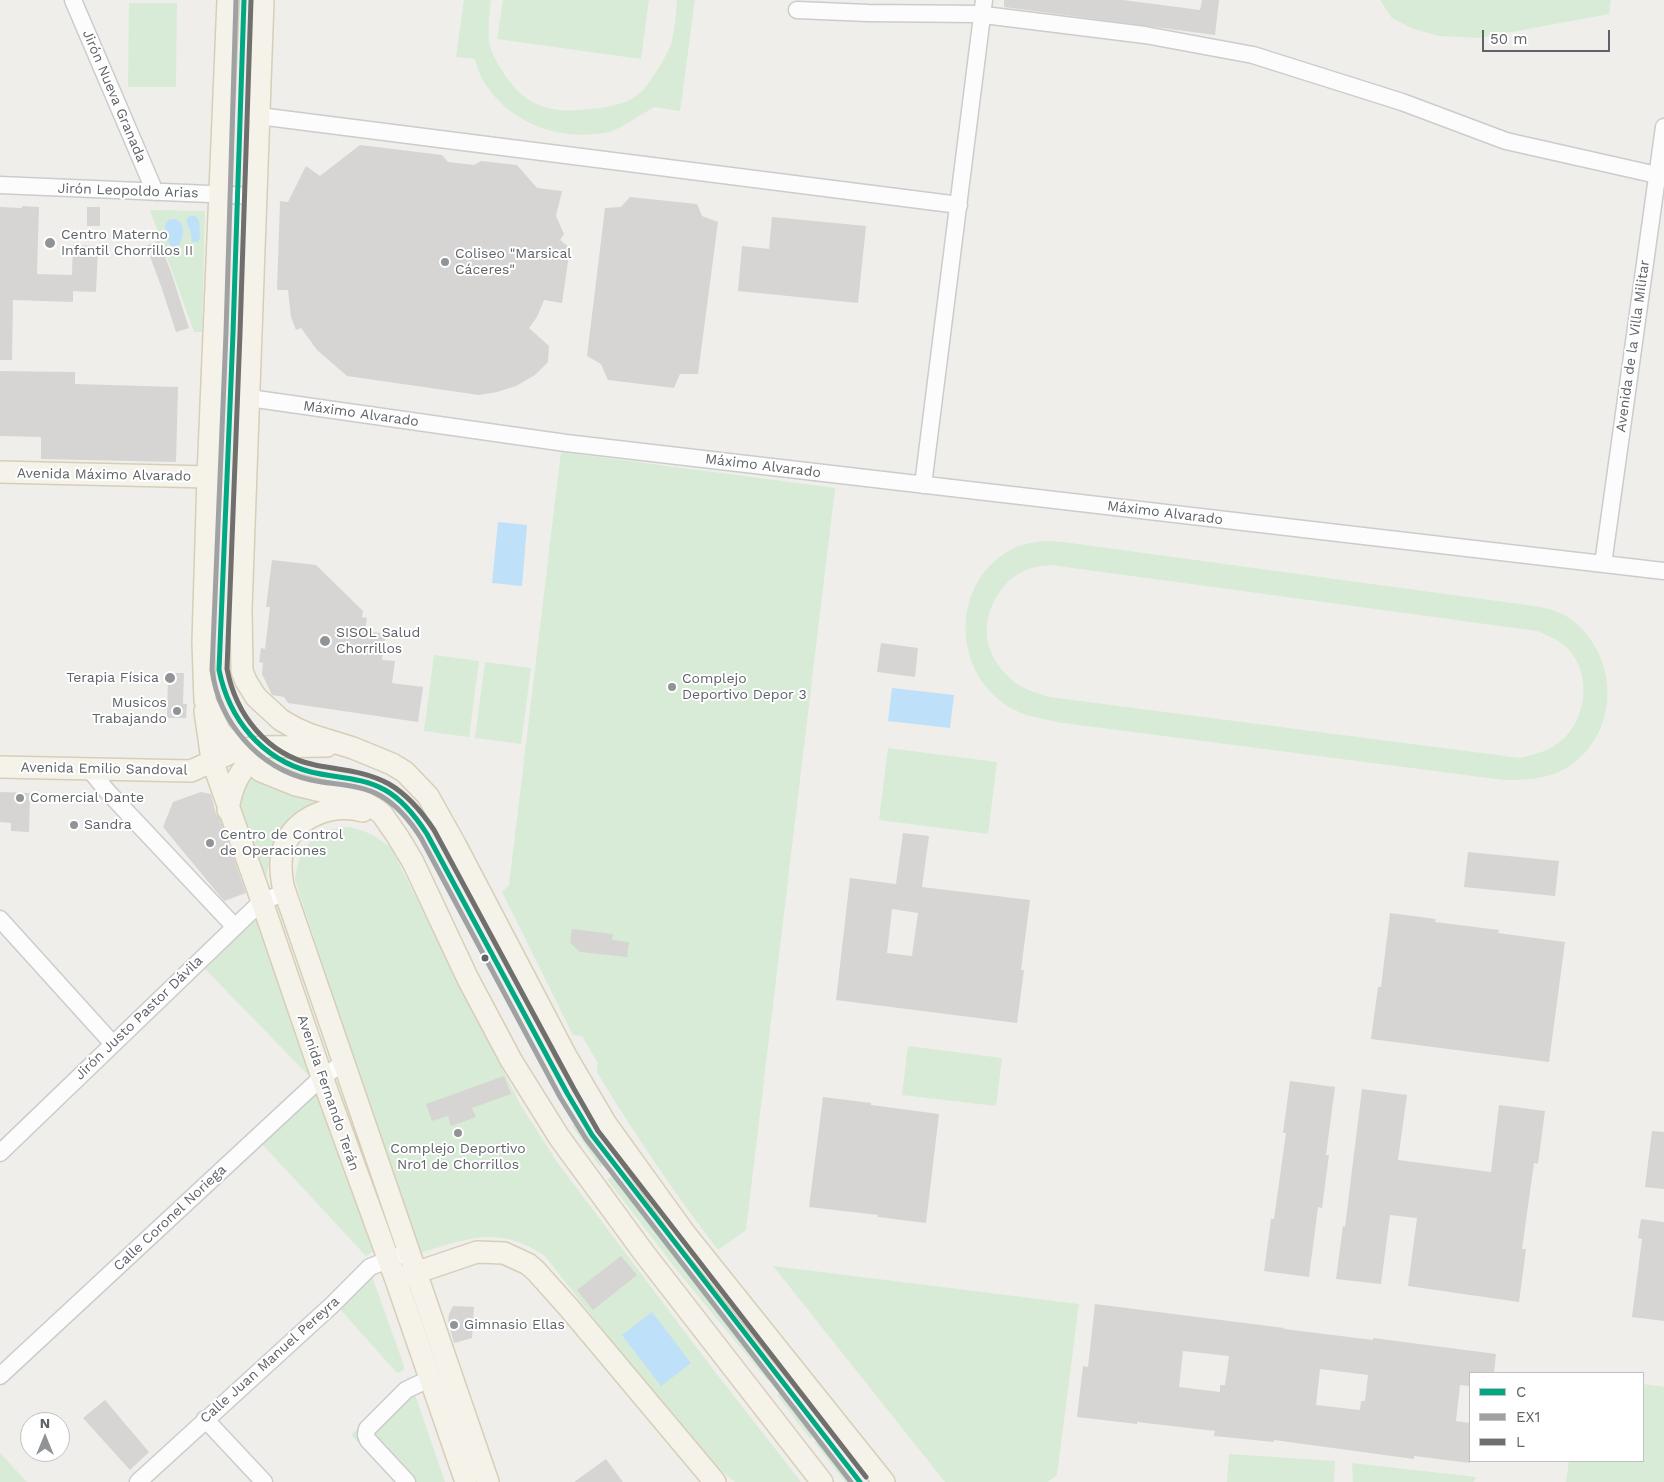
<!DOCTYPE html>
<html>
<head>
<meta charset="utf-8">
<style>
  body { margin:0 }
  #map { position:relative; width:1664px; height:1482px; overflow:hidden; background:#efeeea; font-family:"Work Sans",sans-serif }
  canvas { display:block }
  .legend { position:absolute; left:1469px; top:1372px; width:175px; height:90px; box-sizing:border-box; background:#fff; border:1px solid #bfc1c3; margin:0; padding:6px 9px; list-style:none; font-size:15px; color:#5f6368 }
  .legend li { display:flex; align-items:center; gap:10px; height:25px }
  .legend b { width:25px; border:1px solid #bfc1c3 }
  .north { position:absolute; left:20px; top:1412px; width:50px; height:50px; box-sizing:border-box; background:#fff; border:1px solid #bfc1c3; border-radius:50%; rotate:0deg; font-size:14px; font-weight:700; line-height:20px; text-align:center; color:#5f6368 }
  .north::after { content:''; display:block; margin:auto; width:18px; height:22px; background:#919496; clip-path:polygon(50% 0,100% 100%,50% 72%,0 100%) }
  .scale { position:absolute; left:1482px; top:30px; width:128px; height:22px; box-sizing:border-box; border:2px solid #5f6368; border-top:0; padding-left:6px; font-size:15px; line-height:18px; white-space:nowrap; color:#5f6368; -webkit-text-stroke:4px #fff; paint-order:stroke }
</style>
</head>
<body>
<div id="map">
<canvas width="1664" height="1482"></canvas>
<ul class="legend">
<li><b style="height:6px;background:#00a884"></b>C</li>
<li><b style="height:6px;background:#9fa1a3"></b>EX1</li>
<li><b style="height:6px;background:#706f6d"></b>L</li>
</ul>
<div class="north">N</div>
<div class="scale">50 m</div>
</div>
<script>
const ctx = document.querySelector('canvas').getContext('2d');
ctx.lineJoin = 'round';
function fill(path, color) { ctx.fillStyle = color; ctx.fill(path, 'evenodd'); }
function trace(path, color, width, dash) { ctx.strokeStyle = color; ctx.lineWidth = width; ctx.lineCap = dash ? 'butt' : 'round'; ctx.setLineDash(dash || []); ctx.stroke(path); }
function write(font, color, halo, rows, align = 'center') {
  ctx.font = font + ' "Work Sans",sans-serif'; ctx.lineWidth = 4; ctx.setLineDash([]); ctx.textBaseline = 'middle'; ctx.strokeStyle = halo; ctx.fillStyle = color; for (const [text, x, y, turn = 0] of rows) {
    ctx.save(); ctx.translate(x, y); ctx.rotate((+turn || 0) * Math.PI / 180); ctx.textAlign = isNaN(turn) ? turn : align; if (halo) ctx.strokeText(text, 0, 0); ctx.fillText(text, 0, 0); ctx.restore();
  }
}
fill(new Path2D(`
  M464 0H491C489 14 488 27 489 42 491 51 496 61 501 69 524 107 549 114 591 109 609 107 630 104 643 90 650 83 670 51 672 41 675 28 676 14 677 0H695L680 111 654 107C640 115 625 126 610 132 606 133 600 133 595 134 552 139 505 119 483 80 479 74 477 66 475 59L456 57Z
  M503 0H649L641 59 497 39Z
  M1380 0H1611L1609 14 1479 38 1439 36 1411 28 1392 18Z
  M129 3H177L176 87H128Z
  M150 210 205 211 202 332H194Z
  M561 452 835 488 746 1230 718 1250C674 1192 634 1134 597 1072L598 1063 582 1036 573 1035 502 892 509 885Z
  M1043 541 1063 542 1541 607C1552 610 1563 613 1572 620 1618 656 1620 727 1574 763 1553 779 1528 780 1504 780L1056 722C1041 718 1023 716 1009 707 952 672 950 584 1010 550 1020 544 1031 543 1043 541ZM1051 565 1537 631C1547 635 1557 639 1565 646 1592 670 1588 717 1562 740 1550 751 1535 754 1520 758L1049 697C1035 692 1021 689 1011 679 999 669 988 651 987 636 984 615 998 588 1015 576 1026 568 1039 566 1051 565Z
  M434 655 479 661 469 737 424 731Z
  M485 662 531 668 521 744 475 738Z
  M888 748 997 762 988 834 879 820Z
  M248 771 330 801C279 807 274 841 265 884L236 799Z
  M348 827C365 830 378 837 391 848L520 1104 557 1162 712 1368 801 1482H735L722 1471 662 1405 545 1256C497 1224 467 1239 417 1254L295 880C299 847 314 829 348 827Z
  M259 915 313 1080 204 968Z
  M908 1046 1002 1058 996 1106 902 1095Z
  M317 1090 377 1249 366 1256 260 1142Z
  M579 1122 606 1162 600 1167 572 1126Z
  M613 1176 773 1376 768 1381 680 1274 607 1179Z
  M773 1266 1079 1304 1057 1475 1048 1482H945Z
  M372 1276 404 1366V1370L398 1373 395 1371 339 1308Z
  M409 1377 445 1482H397L351 1435Z
  M1643 1384 1664 1387V1482H1566L1569 1461H1643Z
  M782 1392 815 1436 810 1439 777 1395Z
  M819 1439 852 1482H845L814 1442Z
  M0 1453 27 1482H0Z
  M1229 1454 1335 1461 1334 1482H1227Z
  M1352 1463 1476 1477 1474 1482H1353Z`), '#d8ebd6');
fill(new Path2D(`
  M189 216H195L199 220 200 237 198 242H192C191 238 191 233 190 230 188 224 184 223 189 216Z
  M176 219C187 226 183 234 180 244L175 247 170 245C166 236 161 229 168 220Z
  M498 522 527 525 522 586 492 583Z
  M892 688 954 695 950 728 888 721Z
  M652 1312 691 1363 661 1386 622 1335Z`), '#bfe0f9');
fill(new Path2D(`
  M1004 0H1123L1200 10 1202 0H1219L1215 35 1004 7Z
  M360 145 442 155 448 162 474 165 481 161 517 165 537 188 562 191 556 216 564 234 560 240 570 248 562 303 544 300 537 317 529 328 549 346 548 362 535 375 516 386 497 392 479 395 347 376 317 350 301 328 296 330 291 317 288 290H277L280 201 288 202 306 166 320 176Z
  M630 197 697 204 702 216 718 222 698 374H680L674 388 608 380 601 364 587 356 605 208 621 207Z
  M22 206 39 207 37 274 72 275 73 245 98 246 96 292 73 291V302L13 300 12 360H0V207L22 208Z
  M87 207H100V226H87Z
  M772 217 866 226 858 303 738 291 742 246 769 249Z
  M159 241 171 272 189 328 176 332 161 286 146 246Z
  M0 371 75 372V384L178 387 176 462 41 459V437L0 436Z
  M272 560 316 565 363 611 362 617 367 618 365 631 386 634 382 660 395 661 392 683 423 687 418 722 288 703 284 697 272 695 262 674 263 663 259 662 261 648 265 649 270 607H266Z
  M881 643 918 648 915 677 877 672Z
  M168 673H184L183 704H187L186 718H167Z
  M0 792 30 793 29 832 11 831V823L0 822Z
  M201 792 211 794 216 814 220 819 246 893 224 901 163 827 173 802Z
  M903 833 929 836 922 887 1030 900 1021 970H1024L1017 1023 836 1000 850 878 896 884ZM892 909 918 913 912 956 887 953Z
  M1468 852 1559 861 1555 896 1464 887Z
  M1390 913 1436 919 1435 922 1499 930 1498 933 1565 942 1549 1062 1371 1039 1378 987H1381Z
  M572 929 613 934 612 940 629 942 627 957 580 952 570 943Z
  M504 1076 511 1094 472 1108 476 1117 451 1126 448 1116 432 1121 426 1104Z
  M1290 1081 1335 1087 1326 1155H1329L1322 1208 1318 1207 1309 1277 1264 1271 1271 1219H1274L1286 1133H1283Z
  M1362 1089 1407 1095 1398 1160 1491 1172 1499 1105 1545 1111 1538 1164 1534 1163 1522 1249H1526L1519 1302 1408 1286 1417 1218 1390 1215 1381 1284 1336 1279 1343 1226 1345 1227Z
  M823 1097 871 1103V1105L939 1114 926 1223 878 1217V1215L809 1207Z
  M1652 1131 1664 1132V1189L1645 1187Z
  M1641 1219 1664 1222V1321L1632 1317 1642 1239 1638 1238Z
  M621 1256 637 1275 593 1310 577 1290Z
  M1095 1304 1284 1328V1329L1373 1340V1338L1496 1354 1494 1373H1470V1386L1460 1385 1456 1421 1470 1423V1463L1414 1456V1459L1274 1440V1442L1214 1436 1215 1431 1137 1422V1424L1077 1417 1083 1366 1088 1367ZM1183 1351 1229 1356 1225 1385H1220V1392L1179 1387ZM1320 1369 1368 1375 1365 1401H1361L1360 1410 1316 1405Z
  M453 1306 474 1307 472 1338 454 1343 448 1322 449 1314Z
  M105 1400 149 1452 130 1470 83 1418Z
  M606 1459 623 1482H574Z`), '#d6d5d3');
const minor = new Path2D(`
  M73 0 155 192
  M797 10 868 13 976 14 1145 35 1253 55 1402 102 1506 141 1657 175
  M259 116 959 205
  M0 185 256 196
  M249 398 566 443 1664 571
  M923 485 984 0
  M1603 564 1664 127
  M90 770 107 791 235 927
  M0 919 113 1044
  M0 1153 262 901 285 893
  M0 1376 322 1077 344 1063
  M205 1419 264 1482
  M138 1482 332 1305 370 1267 398 1256
  M407 1482 368 1440 366 1435 367 1429 406 1390 431 1378`);
const major = new Path2D(`
  M228 0 208 477 203 642 205 701 220 732 237 750 261 771 296 785 347 797 364 802 377 810 382 814 398 837 413 862 468 979 511 1060 559 1137 644 1253 822 1482
  M263 0 241 609 242 671 246 681 256 697 281 720 295 728 311 735 353 748 392 764 405 772 428 796 456 846 566 1056 606 1124 683 1231 884 1482
  M0 472 208 477
  M205 711 212 760 257 887 322 1077 396 1280 466 1482
  M0 767 191 771 237 750 262 747 327 746
  M228 810C232 783 240 771 258 752
  M363 811C332 803 296 816 284 847 279 859 281 874 283 886L488 1482
  M403 1277 477 1252 504 1253 528 1264 536 1271 570 1309 715 1482`);
trace(minor, '#cbcccc', 19);
trace(major, '#d7ceb8', 24);
trace(minor, '#fdfcfc', 16);
trace(major, '#f4f2e9', 21);
trace(new Path2D(`
  M244 0 233 333 219 670C229 719 261 759 311 772 336 778 362 777 385 790 403 800 416 817 427 834L567 1093 592 1135 860 1482`), '#00a884', 5);
trace(new Path2D(`
  M236 0 226 333 212 670C219 722 258 768 311 780 334 785 360 784 381 796 398 806 411 822 421 838L560 1097 586 1139 851 1482`), '#9fa1a3', 5);
trace(new Path2D(`
  M251 0 240 333 227 669C236 715 267 755 315 765 340 770 366 771 389 784 408 795 422 812 434 830L574 1089 598 1131 866 1477`), '#706f6d', 5);
for (const [x, y, r, color] of [
  [50,243,6,"#919496"],
  [445,262,5,"#919496"],
  [325,641,6,"#919496"],
  [170,678,6,"#919496"],
  [672,687,5,"#919496"],
  [177,711,5,"#919496"],
  [20,798,5,"#919496"],
  [74,825,5,"#919496"],
  [210,843,5,"#919496"],
  [485,958,4.5,"#5f6368"],
  [458,1133,5,"#919496"],
  [454,1325,5,"#919496"]
]) { const dot = new Path2D(); dot.arc(x, y, r, 0, 2 * Math.PI); ctx.fillStyle = color; ctx.fill(dot); trace(dot, '#fff', 2); }
write('14px', '#5f6368', '#fff', [
  ["Jirón Nueva Granada",114,96,67],
  ["Jirón Leopoldo Arias",128,191,2],
  ["Avenida de la Villa Militar",1633,346,-82],
  ["Máximo Alvarado",361,414,8],
  ["Máximo Alvarado",763,466,7],
  ["Avenida Máximo Alvarado",104,475,1],
  ["Máximo Alvarado",1165,513,7],
  ["Avenida Emilio Sandoval",104,769,1],
  ["Jirón Justo Pastor Dávila",139,1018,-44],
  ["Avenida Fernando Terán",328,1093,71],
  ["Calle Coronel Noriega",170,1218,-43],
  ["Calle Juan Manuel Pereyra",270,1360,-42]
]);
write('14px', '#5f6368', '#fff', [
  ["Centro Materno",61,235],
  ["Infantil Chorrillos II",61,251],
  ["Coliseo \"Marsical",455,254],
  ["Cáceres\"",455,270],
  ["SISOL Salud",336,633],
  ["Chorrillos",336,649],
  ["Terapia Física",159,678,"right"],
  ["Complejo",682,679],
  ["Deportivo Depor 3",682,695],
  ["Musicos",167,703,"right"],
  ["Trabajando",167,719,"right"],
  ["Comercial Dante",30,798],
  ["Sandra",84,825],
  ["Centro de Control",220,835],
  ["de Operaciones",220,851],
  ["Complejo Deportivo",458,1149,"center"],
  ["Nro1 de Chorrillos",458,1165,"center"],
  ["Gimnasio Ellas",464,1325]
], 'left');
</script>
</body>
</html>
